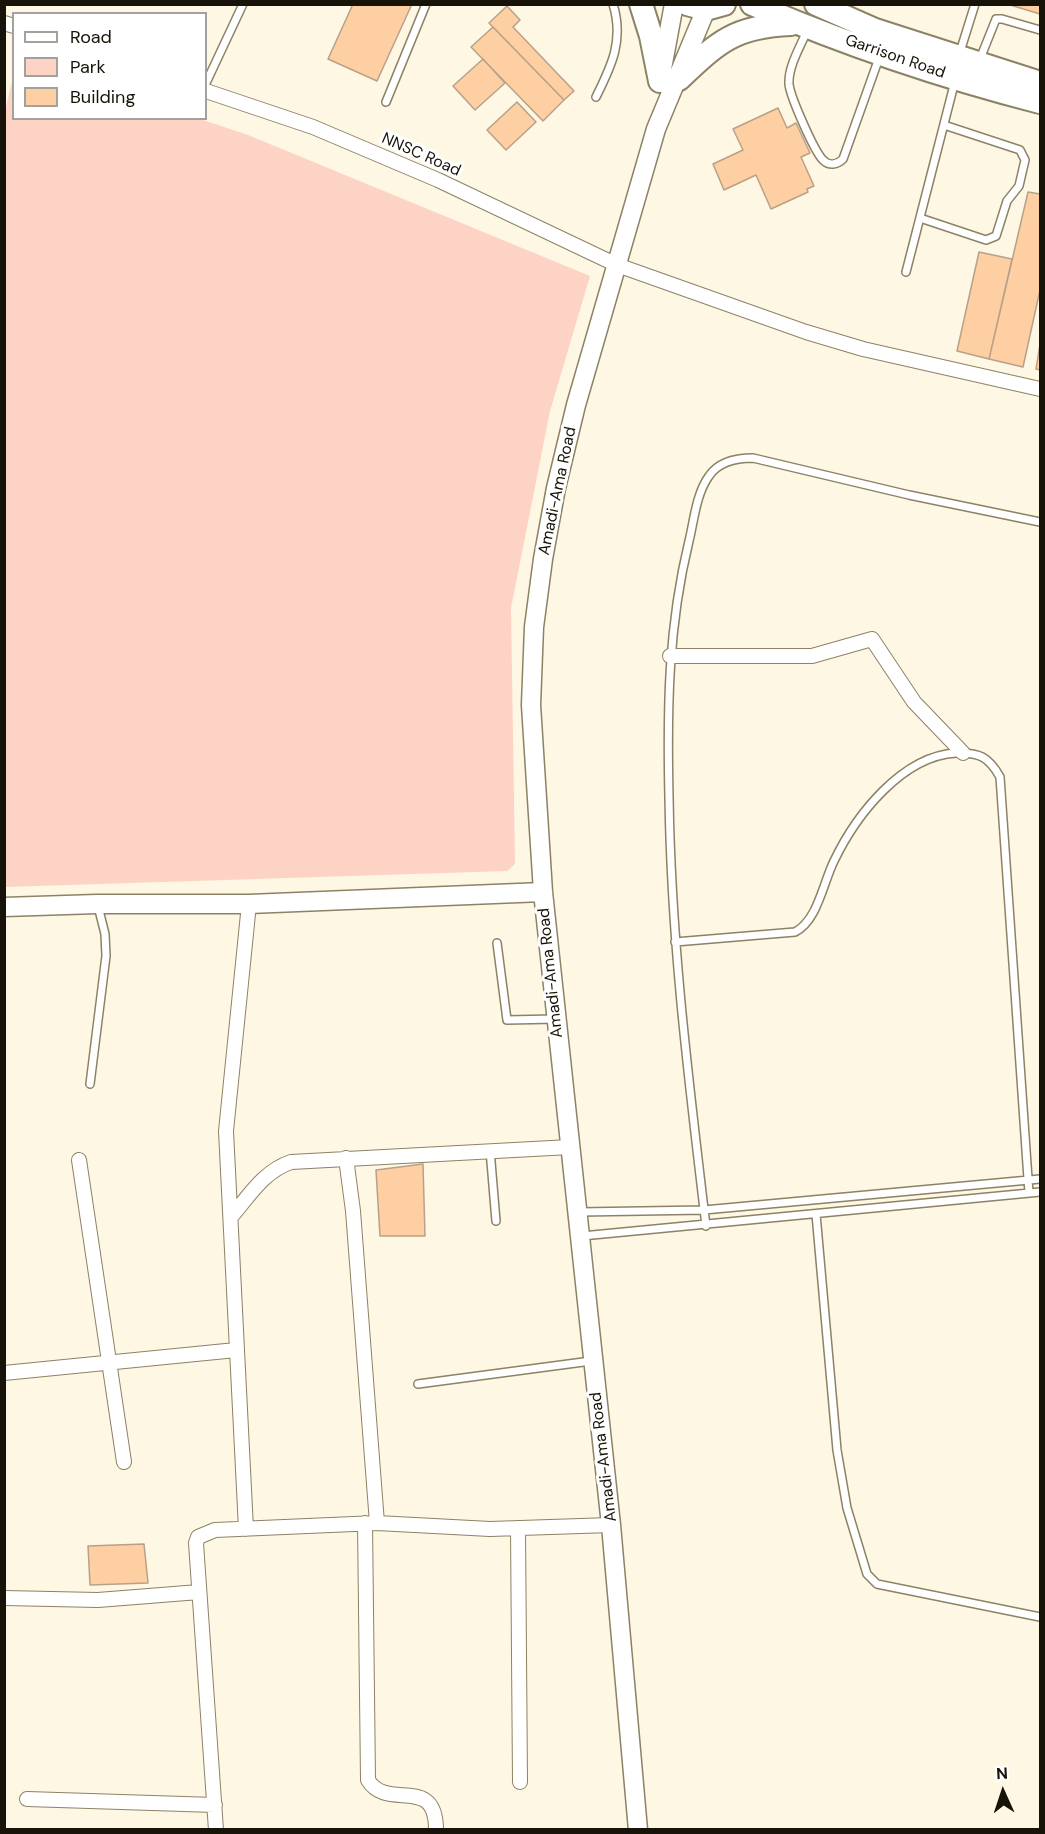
<!DOCTYPE html>
<html>
<head>
<meta charset="utf-8">
<style>
  body { margin:0 }
  #map { position:relative; width:1045px; height:1834px; overflow:hidden; background:#fdf7e3; font-family:"DM Sans",sans-serif }
  canvas { display:block }
  .frame { position:absolute; inset:0; border:6px solid #171308; pointer-events:none }
  .legend { position:absolute; left:12px; top:12px; width:195px; height:108px; box-sizing:border-box; background:#fff; border:2px solid #a2a19c; margin:0; padding:8px 10px; list-style:none; font-size:18px; color:#171308 }
  .legend li { display:flex; align-items:center; gap:12px; height:30px }
  .legend b { width:30px; border:2px solid #a2a19c }
  .north { position:absolute; left:973px; top:1762px; width:60px; height:60px; -webkit-text-stroke:4px #fff; paint-order:stroke; rotate:357deg; font-size:16px; font-weight:700; line-height:24px; text-align:center; color:#171308 }
  .north::after { content:''; display:block; margin:auto; width:21px; height:27px; background:#171308; clip-path:polygon(50% 0,100% 100%,50% 72%,0 100%) }
</style>
</head>
<body>
<div id="map">
<canvas width="1045" height="1834"></canvas>
<div class="frame"></div>
<ul class="legend">
<li><b style="height:8px;background:#fff"></b>Road</li>
<li><b style="height:16px;background:#fdd3c6"></b>Park</li>
<li><b style="height:16px;background:#fecfa2"></b>Building</li>
</ul>
<div class="north">N</div>
</div>
<script>
const ctx = document.querySelector('canvas').getContext('2d');
ctx.lineJoin = 'round';
function fill(path, color) { ctx.fillStyle = color; ctx.fill(path, 'evenodd'); }
function trace(path, color, width, dash) { ctx.strokeStyle = color; ctx.lineWidth = width; ctx.lineCap = dash ? 'butt' : 'round'; ctx.setLineDash(dash || []); ctx.stroke(path); }
function write(font, color, halo, rows, align = 'center') {
  ctx.font = font + ' "DM Sans",sans-serif'; ctx.lineWidth = 6; ctx.setLineDash([]); ctx.textBaseline = 'middle'; ctx.strokeStyle = halo; ctx.fillStyle = color; for (const [text, x, y, turn = 0] of rows) {
    ctx.save(); ctx.translate(x, y); ctx.rotate((+turn || 0) * Math.PI / 180); ctx.textAlign = isNaN(turn) ? turn : align; if (halo) ctx.strokeText(text, 0, 0); ctx.fillText(text, 0, 0); ctx.restore();
  }
}
fill(new Path2D(`
  M13 77 14 118 200 119 248 135 590 276 550 411 511 608 515 864 507 871 5 887 4 116Z`), '#fdd3c6');
const building = new Path2D(`
  M353 4H412L377 81 328 59Z
  M1007 4H1040V14Z
  M507 6 520 20 513 27 574 91 564 100 489 23Z
  M493 27 564 100 543 121 471 47Z
  M483 59 505 83 475 110 453 86Z
  M517 102 536 122 506 150 487 130Z
  M778 108 787 128 796 123 810 153 801 157 814 186 807 189 808 192 771 209 756 175 724 190 713 164 743 150 733 129Z
  M1028 192 1040 194V290L1023 367 989 359Z
  M979 252 1012 259 989 359 957 351Z
  M1040 344V370L1036 369Z
  M423 1164 425 1236H380L376 1170Z
  M144 1544 148 1583 90 1585 88 1546Z`);
fill(building, '#fecfa2');
trace(building, '#b9a089', 1.5);
const service = new Path2D(`
  M807 31C800 47 788 67 789 84 790 96 814 151 823 160 829 166 837 165 843 159L879 58
  M960 52 975 4
  M980 59 996 19H1002L1040 30
  M206 83 243 4
  M596 97C612 65 624 40 613 4
  M386 102 426 4
  M920 218 986 240 996 236 1007 201 1019 186 1025 160 1020 150 944 125
  M906 272 955 81
  M675 942 795 932C818 920 823 883 834 861 856 815 902 756 956 753 979 752 989 757 1000 777L1029 1193
  M497 943 507 1020 556 1019
  M90 1084 106 956 105 934 98 906
  M490 1150 496 1221
  M580 1212 704 1210 1040 1179
  M816 1214 837 1450 847 1508 867 1574 877 1584 1040 1617
  M706 1226C689 1083 671 941 669 797 667 709 668 627 689 541 694 521 696 494 709 476 719 461 736 458 753 458L909 495 1040 522
  M582 1236 1040 1192
  M418 1384 591 1361`);
const minor = new Path2D(`
  M4 23 14 26
  M206 91 313 127 438 180 617 265 806 332 863 349 1040 389
  M670 656H812L872 639 914 702 963 753
  M346 1158 353 1211 377 1523
  M79 1160 124 1462
  M231 1217C249 1196 264 1171 291 1162L570 1147
  M4 1373 236 1350
  M365 1523 368 1780C387 1812 436 1773 436 1830
  M518 1528 520 1782
  M246 1529 226 1131 249 904
  M4 1598 98 1600 199 1592
  M27 1799 215 1805
  M216 1830 196 1543 198 1537 215 1530 377 1523 490 1529 611 1525`);
const tertiary = new Path2D(`
  M661 74 674 4
  M4 907 97 904H249L543 892
  M638 1830 611 1525 543 892 531 705 534 627 543 559 556 488 576 405 656 129 706 9`);
const primary = new Path2D(`
  M641 4 651 36 660 81
  M687 4 706 9 724 4
  M752 4C845 44 942 77 1040 102
  M816 4 875 30 1040 83
  M679 79C718 42 735 26 791 24`);
trace(service, '#8c8265', 10);
trace(minor, '#8c8265', 16);
trace(tertiary, '#8c8265', 21);
trace(primary, '#8c8265', 26);
trace(service, '#fff', 7);
trace(minor, '#fff', 14);
trace(tertiary, '#fff', 18);
trace(primary, '#fff', 22);
write('16px', '#171308', '#fff', [
  ["Garrison Road",895,57,19],
  ["NNSC Road",421,155,24],
  ["Amadi-Ama Road",558,491,-78],
  ["Amadi-Ama Road",551,973,-96],
  ["Amadi-Ama Road",604,1457,-97]
]);
</script>
</body>
</html>
